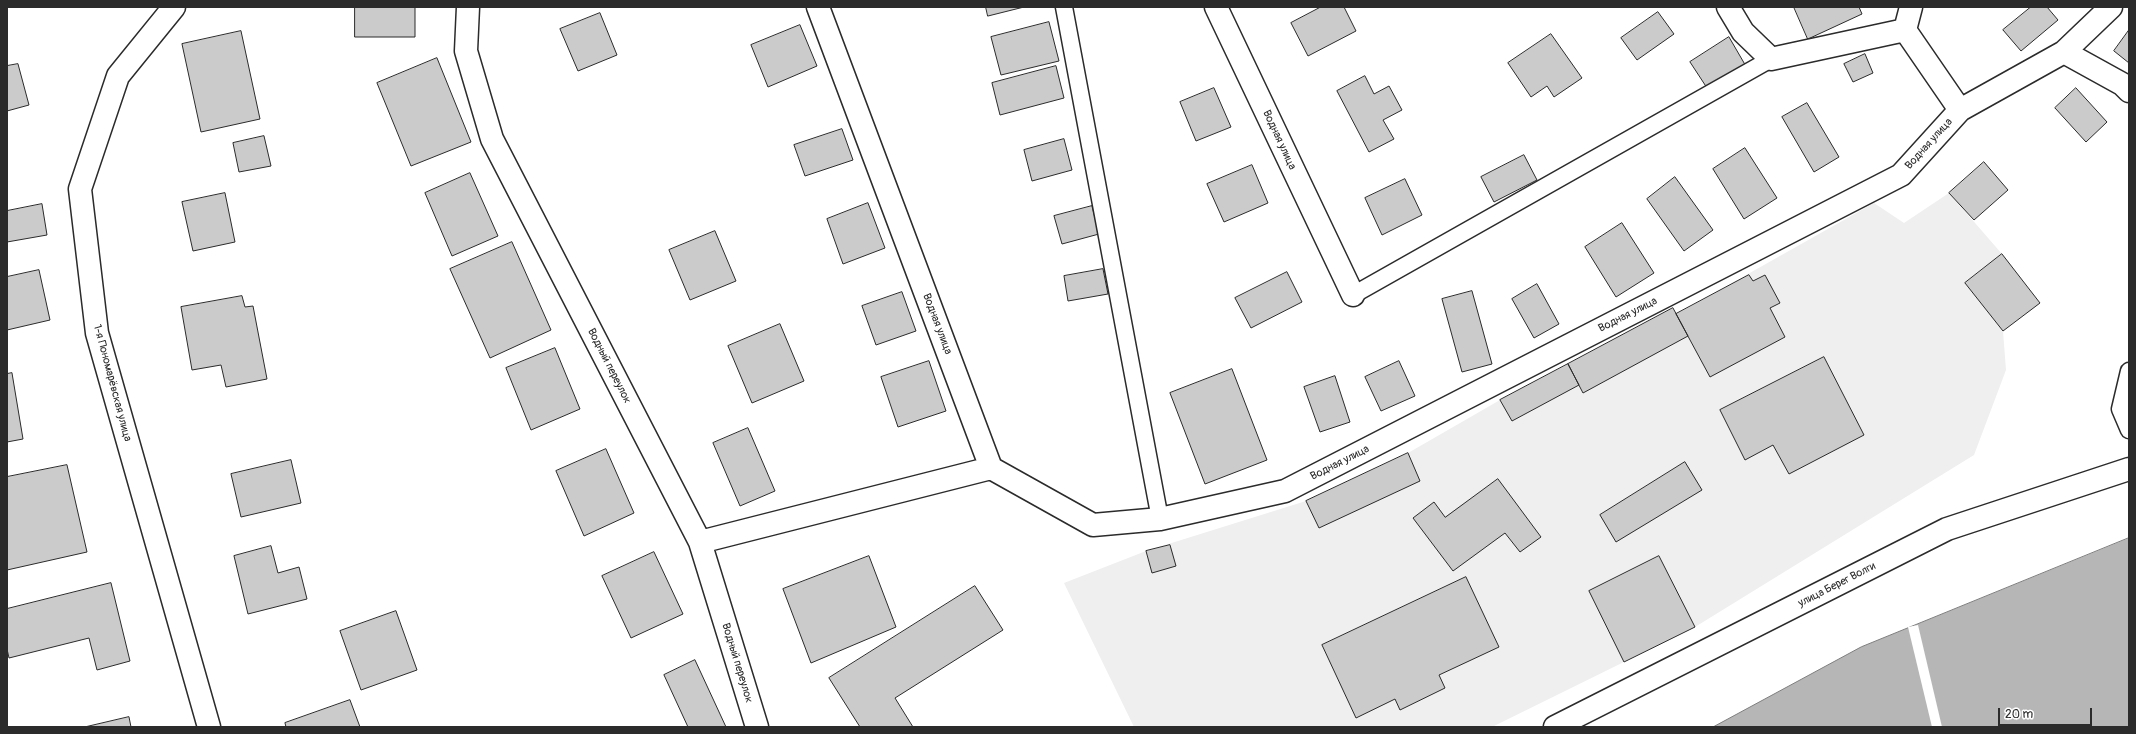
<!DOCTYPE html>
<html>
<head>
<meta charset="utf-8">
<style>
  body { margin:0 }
  #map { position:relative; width:2136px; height:734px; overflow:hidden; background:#fff; font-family:Pangolin,sans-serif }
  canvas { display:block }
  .frame { position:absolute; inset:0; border:8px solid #2b2b2b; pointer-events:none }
  .scale { position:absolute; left:1998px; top:708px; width:94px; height:18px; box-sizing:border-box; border:2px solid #2b2b2b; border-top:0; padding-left:5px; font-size:12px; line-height:14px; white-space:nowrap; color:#2b2b2b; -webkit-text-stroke:3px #fff; paint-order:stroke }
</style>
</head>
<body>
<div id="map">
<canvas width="2136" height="734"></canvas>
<div class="frame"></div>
<div class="scale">20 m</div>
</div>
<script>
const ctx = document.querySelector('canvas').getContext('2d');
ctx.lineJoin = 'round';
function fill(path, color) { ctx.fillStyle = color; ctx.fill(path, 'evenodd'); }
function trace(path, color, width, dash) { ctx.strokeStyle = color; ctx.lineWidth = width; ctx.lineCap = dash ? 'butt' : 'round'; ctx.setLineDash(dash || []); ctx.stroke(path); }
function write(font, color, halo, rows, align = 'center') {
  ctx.font = font + ' Pangolin,sans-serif'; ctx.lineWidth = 3; ctx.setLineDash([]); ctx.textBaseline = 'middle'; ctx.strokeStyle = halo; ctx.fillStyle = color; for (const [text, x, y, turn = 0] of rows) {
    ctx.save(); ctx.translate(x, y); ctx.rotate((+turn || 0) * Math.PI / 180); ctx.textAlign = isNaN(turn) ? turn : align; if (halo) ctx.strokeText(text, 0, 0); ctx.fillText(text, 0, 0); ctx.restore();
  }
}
fill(new Path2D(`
  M1949 193 2002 254 1966 283 2003 331 2006 370 1974 455 1695 627 1492 727H1134L1064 583 1146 551 1306 501 1408 453 1500 400 1673 308 1677 314 1874 203 1904 223Z`), '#efefef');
const water = new Path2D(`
  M2129 538V727H1713L1861 647Z`);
fill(water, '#b6b6b6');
trace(water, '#7e7e7e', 1);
fill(new Path2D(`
  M1918 625 1942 727H1932L1908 627Z`), '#fff');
const building = new Path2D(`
  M355 7H415V37H355Z
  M986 7H1024L988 16Z
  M1321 7H1344L1356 31 1308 56 1291 23Z
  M1794 7H1859L1862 14 1808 39Z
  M2031 7H2047L2058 20 2021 51 2003 30Z
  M1658 12 1674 34 1637 60 1621 38Z
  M600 13 617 55 578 71 560 29Z
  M1049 22 1059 61 1001 75 991 37Z
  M800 25 817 66 768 87 751 45Z
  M2129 30V63L2114 51Z
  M241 31 260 119 201 132 182 44Z
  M1551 34 1582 78 1554 97 1547 86 1531 97 1508 63Z
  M1729 37 1747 68 1709 91 1690 62Z
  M1865 54 1873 73 1853 82 1844 64Z
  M437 58 471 142 411 166 377 83Z
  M18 64 29 105 7 111V66Z
  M1056 66 1064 98 1000 115 992 83Z
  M1365 76 1374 94 1389 86 1402 110 1383 120 1394 139 1369 152 1337 91Z
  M1214 88 1231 127 1196 141 1180 102Z
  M2076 88 2107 122 2086 142 2055 108Z
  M1807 103 1839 157 1814 172 1782 117Z
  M842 129 853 160 805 176 794 145Z
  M264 136 271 166 239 172 233 143Z
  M1064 139 1072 170 1032 181 1024 150Z
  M1745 148 1777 198 1744 219 1713 169Z
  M1524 155 1537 180 1494 202 1481 177Z
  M1984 162 2008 190 1974 220 1949 193Z
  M1252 165 1268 203 1224 222 1207 184Z
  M470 173 498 236 452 256 425 193Z
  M1675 177 1713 230 1684 251 1647 199Z
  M1405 179 1422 215 1382 235 1365 198Z
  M225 193 235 242 193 251 182 202Z
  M868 203 885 248 843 264 827 219Z
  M42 204 47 235 7 242V211Z
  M1092 206 1099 234 1062 244 1054 216Z
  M1622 223 1654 273 1616 297 1585 247Z
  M715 231 736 281 690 300 669 250Z
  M512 242 551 330 490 358 450 269Z
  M2002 254 2040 303 2003 331 1965 283Z
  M1103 269 1108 294 1068 301 1064 276Z
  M39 270 50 320 7 330V277Z
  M1287 272 1302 302 1251 328 1235 298Z
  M1749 275 1753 281 1765 275 1780 303 1770 308 1785 337 1710 377 1676 314Z
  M1537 284 1559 324 1534 338 1512 299Z
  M1472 291 1492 364 1462 372 1442 299Z
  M902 292 916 331 876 345 862 306Z
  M242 296 245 307 253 306 267 379 226 387 221 365 192 370 181 307Z
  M1673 308 1688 336 1583 393 1568 364Z
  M780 324 804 381 752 403 728 346Z
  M555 348 580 409 531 430 506 368Z
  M1824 357 1864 435 1789 474 1773 445 1745 460 1720 410Z
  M929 361 946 411 898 427 881 377Z
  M1399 361 1415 396 1381 411 1365 377Z
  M1568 364 1579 385 1512 421 1500 400Z
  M1232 369 1267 460 1205 484 1170 393Z
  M12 373 23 439 7 442V374Z
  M1335 376 1350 422 1320 432 1304 387Z
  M748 428 775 491 740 506 713 443Z
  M606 449 634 513 584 536 556 471Z
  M1408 453 1420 481 1319 528 1306 501Z
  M291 460 301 503 241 517 231 474Z
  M1685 462 1702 490 1616 542 1600 515Z
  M67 465 87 552 7 570V477Z
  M1498 479 1541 537 1520 552 1505 533 1453 571 1413 518 1434 502 1445 517Z
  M1170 545 1176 566 1152 573 1146 551Z
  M271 546 278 573 299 567 307 599 248 614 234 556Z
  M654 552 683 614 631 638 602 576Z
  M869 556 896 627 811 663 783 589Z
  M1659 556 1695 627 1624 662 1589 591Z
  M1466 577 1499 647 1439 675 1445 688 1400 710 1395 699 1356 718 1322 645Z
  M111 583 130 661 97 670 89 638 9 658 7 649V609Z
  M975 586 1003 630 895 698 913 727H860L829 678Z
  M396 611 417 670 361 690 340 631Z
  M695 660 726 727H688L664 675Z
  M350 700 360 727H286L285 723Z
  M129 717 131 727H85Z`);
fill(building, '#cbcbcb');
trace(building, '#2b2b2b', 1);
const lane = new Path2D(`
  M1064 7 1160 519
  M1353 295 1771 59
  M2129 371 2120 409 2129 430`);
const street = new Path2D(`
  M174 7 118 76 80 189 97 333 209 727
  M468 7 466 51 492 139 700 542 757 727
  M818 7 991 468 1093 525 1160 519 1285 491 1901 175 1960 110 2064 52 2111 7
  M1216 7 1353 295
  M1728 7 1743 32 1771 59 1905 30 1960 110
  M1905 30 1911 7
  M2064 52 2122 84 2129 91
  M700 542 991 468
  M1555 727 1947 529 2129 469`);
trace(lane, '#2b2b2b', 19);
trace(street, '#2b2b2b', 25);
trace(lane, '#fff', 16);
trace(street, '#fff', 22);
write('11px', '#2b2b2b', '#fff', [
  ["Водная улица",1279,140,65],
  ["Водная улица",1929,144,-48],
  ["Водная улица",1628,315,-27],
  ["Водная улица",937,324,69],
  ["Водный переулок",609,366,63],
  ["1-я Пономарёвская улица",112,383,75],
  ["Водная улица",1340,463,-27],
  ["улица Берег Волги",1837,585,-27],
  ["Водный переулок",737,663,73]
]);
</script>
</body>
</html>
